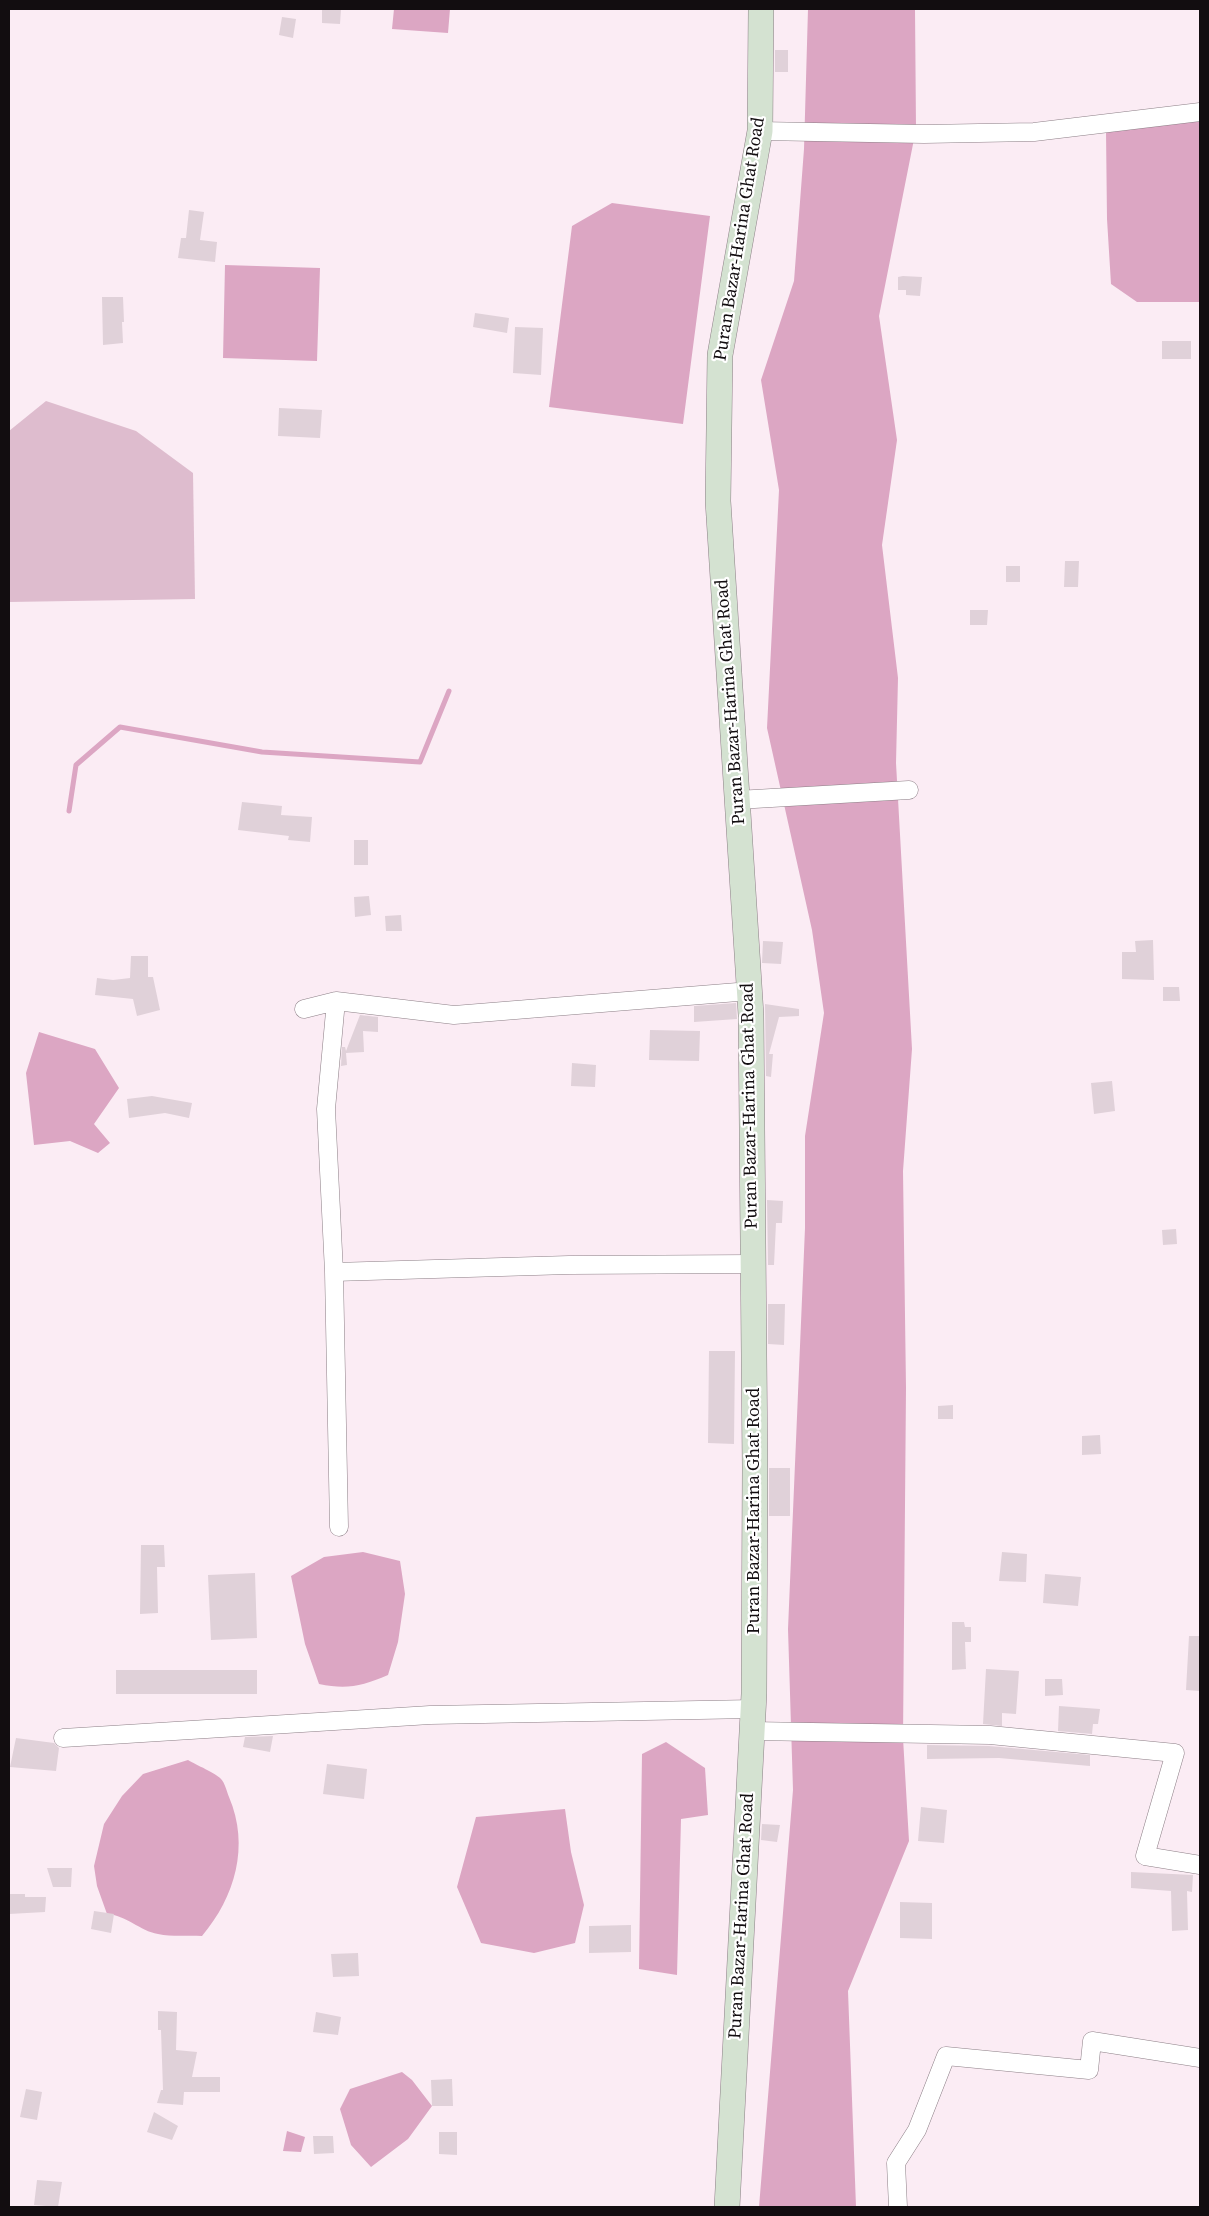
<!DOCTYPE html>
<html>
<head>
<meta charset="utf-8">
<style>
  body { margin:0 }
  #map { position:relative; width:1209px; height:2216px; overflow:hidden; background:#fbecf4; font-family:"Source Serif 4",serif }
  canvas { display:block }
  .frame { position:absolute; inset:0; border:10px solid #120d10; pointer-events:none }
</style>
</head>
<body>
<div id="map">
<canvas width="1209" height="2216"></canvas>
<div class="frame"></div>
</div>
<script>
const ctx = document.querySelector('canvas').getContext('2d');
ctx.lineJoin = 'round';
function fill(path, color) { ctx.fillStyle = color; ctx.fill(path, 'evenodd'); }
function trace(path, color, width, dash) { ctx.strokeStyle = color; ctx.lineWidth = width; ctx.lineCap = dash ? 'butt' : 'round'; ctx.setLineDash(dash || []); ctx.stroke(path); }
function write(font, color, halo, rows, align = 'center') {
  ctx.font = font + ' "Source Serif 4",serif'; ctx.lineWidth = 4.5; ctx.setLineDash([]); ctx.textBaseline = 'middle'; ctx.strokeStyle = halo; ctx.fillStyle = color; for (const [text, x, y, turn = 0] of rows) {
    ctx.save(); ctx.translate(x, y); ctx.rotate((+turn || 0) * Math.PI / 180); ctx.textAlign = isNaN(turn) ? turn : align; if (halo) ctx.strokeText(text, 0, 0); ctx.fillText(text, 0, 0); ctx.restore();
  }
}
fill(new Path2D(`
  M46 401 136 431 193 473 195 599 9 602V431Z`), '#debcce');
fill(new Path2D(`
  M394 9H450L448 33 392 29Z
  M808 9H915L916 129 879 316 897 440 882 545 898 678 896 763 912 1049 903 1171 906 1388 903 1738 909 1841 848 1991 856 2207H759L793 1790 788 1629 805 1228V1136L824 1013 812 930 767 728 779 490 761 380 794 281 804 149Z
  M1200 121V302H1137L1111 284 1107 219 1106 131Z
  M612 203 710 216 683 424 549 407 572 226Z
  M225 265 320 268 317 361 223 358Z
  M39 1032 95 1049 119 1088 94 1124 110 1143 98 1153 70 1141 34 1145 26 1073Z
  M363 1552 400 1561 405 1594 398 1642 388 1675C362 1686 347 1690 319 1684L305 1644 291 1576 324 1557Z
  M666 1742 705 1768 708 1815 681 1819 677 1975 639 1969 642 1754Z
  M188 1760C196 1765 216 1773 221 1779 225 1783 227 1792 229 1797 250 1846 235 1897 202 1936 188 1935 172 1937 158 1934 140 1931 126 1915 107 1914L97 1886 94 1866 104 1824 122 1796 143 1774Z
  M565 1809 571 1852 584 1905 575 1943 534 1953 481 1943 457 1887 476 1817Z
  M402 2072 412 2080 432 2106 408 2139 371 2167 351 2145 340 2109 350 2089Z
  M287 2131 305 2137 301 2152 283 2151Z`), '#dca6c3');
trace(new Path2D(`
  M69 811 76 765 120 727 262 752 420 762 449 691`), '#dca6c3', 5);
fill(new Path2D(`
  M322 9H341L340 24 322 23Z
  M282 17 296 19 293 38 279 35Z
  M775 50H788V72H775Z
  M189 210 204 212 200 240 217 242 215 262 178 258 181 238H186Z
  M903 276 922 277 920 296 906 295V290H898V277Z
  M102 297H123L124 322H122L123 343 103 345Z
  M475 313 509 318 507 333 473 327Z
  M515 327 543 328 541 375 513 373Z
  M1162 341H1191V359H1162Z
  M279 408 322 410 320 438 278 436Z
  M1065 561H1079L1078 587H1064Z
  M1006 566H1020V582H1006Z
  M970 610H988L987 625H970Z
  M242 802 282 806 281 815 312 817 310 842 288 840 289 836 238 830Z
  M354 840H368V865H354Z
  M369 896 371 915 355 917 354 897Z
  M401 915 402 931H386L385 916Z
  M1153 940 1154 980 1122 979V952H1136L1135 941Z
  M763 941 783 942 781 964 762 963Z
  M131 956H148V977H153L160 1010 137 1016 133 999 95 995 97 978 113 980 130 978Z
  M1163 987H1179L1180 1001H1163Z
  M736 1003 737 1019 694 1022V1006Z
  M765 1004 799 1009V1016L779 1017 769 1054H773L771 1077 766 1076Z
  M360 1015 378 1017V1032L363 1031 364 1052 346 1053 347 1065 341 1066 342 1047H345L346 1051Z
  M650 1030 700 1031 699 1061 649 1060Z
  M572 1063 596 1065 595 1087 571 1086Z
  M1112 1081 1115 1111 1094 1114 1091 1083Z
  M152 1096 192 1103 189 1118 165 1113 129 1118 127 1099Z
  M767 1200 783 1201 782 1223H776L774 1265H768Z
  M1176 1229 1177 1244 1163 1245 1162 1230Z
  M768 1304H785L784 1345 768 1344Z
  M709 1351H735L734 1444 708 1443Z
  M953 1405V1419H938V1406Z
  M1100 1435 1101 1454 1082 1455V1436Z
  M769 1468H790V1516H769Z
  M141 1545H164L165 1567H157L158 1613 140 1614Z
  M1002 1552 1027 1554 1026 1582 999 1581Z
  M255 1573 257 1638 211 1640 208 1575Z
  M1045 1574 1081 1577 1078 1606 1043 1603Z
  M952 1622H964L965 1627H971V1642H965L966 1669 952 1670Z
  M1189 1636H1200V1691L1186 1690Z
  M986 1669 1019 1671 1016 1714 1002 1713V1726L983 1724Z
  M116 1670H257V1694H116Z
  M1045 1679H1062L1063 1695 1045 1696Z
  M1059 1706 1100 1709 1098 1724H1093L1092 1734 1058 1731Z
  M273 1736 270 1752 243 1747 245 1737Z
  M16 1738 54 1743 59 1748 56 1771 10 1767Z
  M927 1745 989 1746 1090 1755V1766L999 1758 927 1759Z
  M327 1764 367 1769 364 1799 323 1794Z
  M921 1807 947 1810 944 1843 918 1841Z
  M762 1824 780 1825 777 1842 761 1840Z
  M47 1868H72L71 1887H53Z
  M1131 1872 1193 1875 1192 1892 1187 1891 1188 1930 1172 1931 1171 1891 1131 1888Z
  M9 1894H25V1897H46L45 1912 9 1914Z
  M900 1902 932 1903V1939L900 1938Z
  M94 1911 114 1914 111 1933 91 1929Z
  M631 1925V1952L589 1953V1926Z
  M358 1953 359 1976 333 1977 331 1954Z
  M158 2011 177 2012 176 2050 197 2052 192 2077H220V2092H184L183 2105 157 2103 161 2090H163L161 2030H158Z
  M316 2012 341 2017 338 2035 313 2032Z
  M452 2079 453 2106H432L431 2080Z
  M26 2089 42 2092 37 2120 20 2117Z
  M154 2112 178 2126 172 2140 147 2132Z
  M439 2132H457V2155L439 2154Z
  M313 2136H333L334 2153 314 2154Z
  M37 2180 62 2182 58 2207 34 2205Z`), '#e0d1d9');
const street = new Path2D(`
  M760 131 924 134 1034 132 1200 112
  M737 800 909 790
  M336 1001 326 1109 334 1272 339 1527
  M304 1009 336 1001 454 1015 750 991
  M334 1272 569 1265 753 1264
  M752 1731 990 1735 1175 1753 1145 1856 1200 1865
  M63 1738 430 1715 753 1709
  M898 2207 896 2163 917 2130 946 2056 1089 2070 1092 2041 1200 2058`);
const secondary = new Path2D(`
  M727 2207 754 1694 755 1468 751 1015 718 501 720 355 760 131 761 9`);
trace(street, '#8c7f86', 19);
trace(secondary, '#8c7f86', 26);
trace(street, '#fff', 18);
trace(secondary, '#d4e2d1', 25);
write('18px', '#120d10', '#fff', [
  ["Puran Bazar-Harina Ghat Road",740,239,-81],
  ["Puran Bazar-Harina Ghat Road",731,702,-94],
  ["Puran Bazar-Harina Ghat Road",750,1106,-91],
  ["Puran Bazar-Harina Ghat Road",754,1511,-90],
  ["Puran Bazar-Harina Ghat Road",742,1916,-87]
]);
</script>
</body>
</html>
